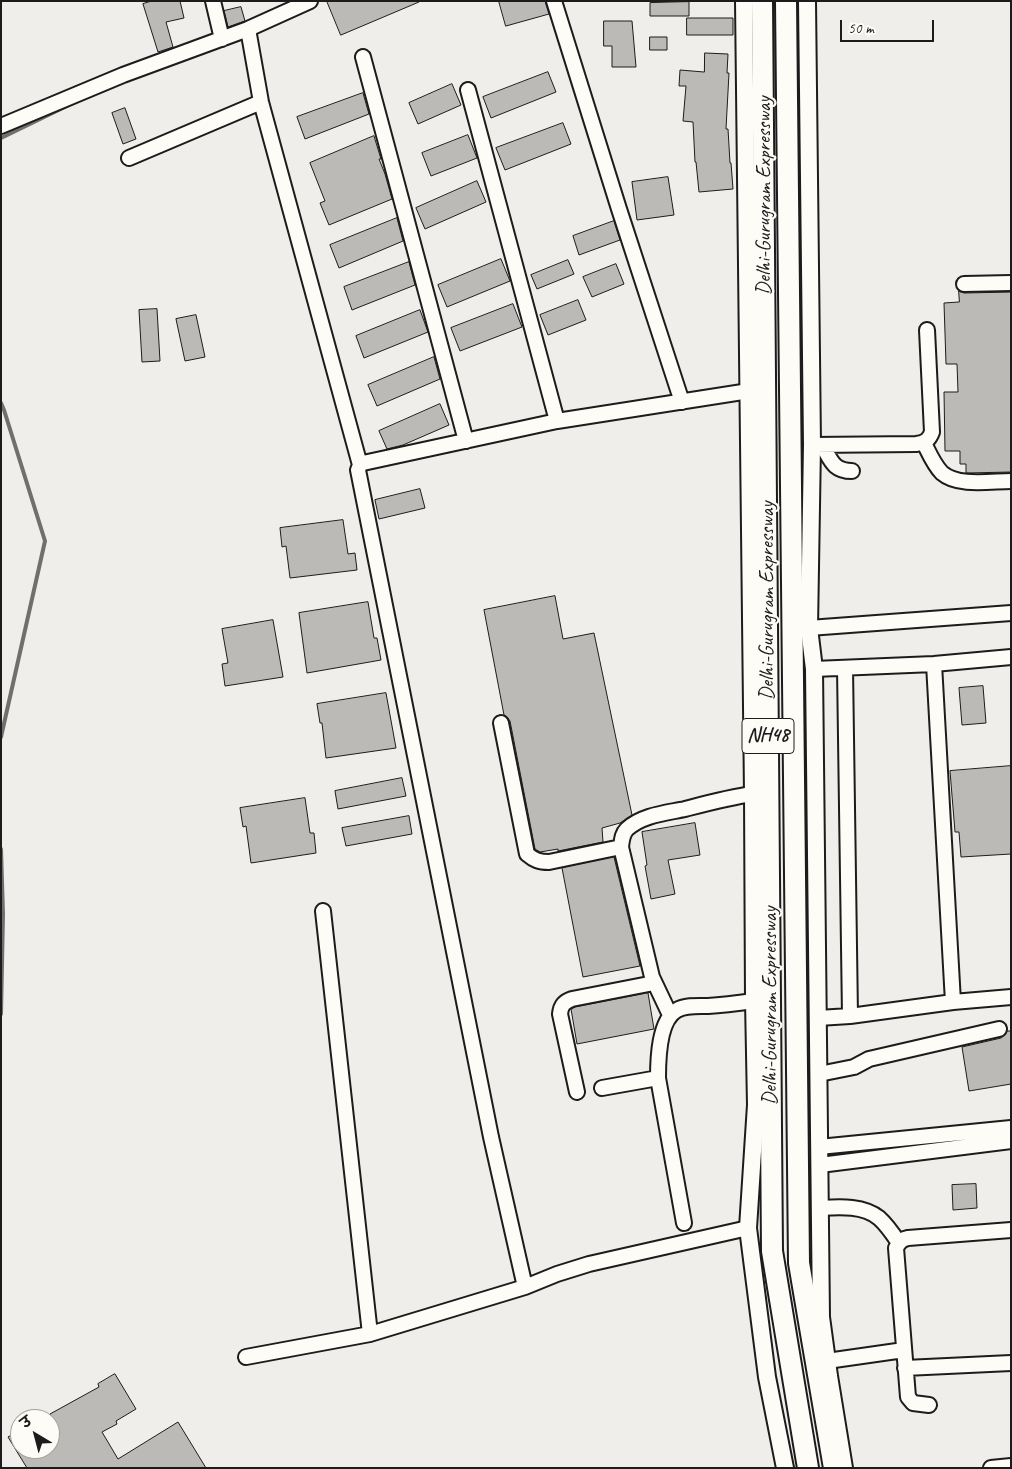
<!DOCTYPE html>
<html>
<head>
<meta charset="utf-8">
<style>
  body { margin:0 }
  #map { position:relative; width:1012px; height:1469px; overflow:hidden; background:#f0eeea; font-family:Caveat,"Playpen Sans Deva",sans-serif }
  canvas { display:block }
  .frame { position:absolute; inset:0; border:2px solid #1c1c1c; pointer-events:none }
  .north { position:absolute; left:10px; top:1409px; width:50px; height:50px; box-sizing:border-box; background:#fdfcf7; border:1px solid #a3a29f; border-radius:50%; rotate:323deg; font-size:14px; font-weight:700; line-height:20px; text-align:center; color:#1c1c1c }
  .north::after { content:''; display:block; margin:auto; width:18px; height:22px; background:#1c1c1c; clip-path:polygon(50% 0,100% 100%,50% 72%,0 100%) }
  .scale { position:absolute; left:840px; top:20px; width:94px; height:22px; box-sizing:border-box; border:2px solid #1c1c1c; border-top:0; padding-left:6px; font-size:15px; line-height:18px; white-space:nowrap; color:#1c1c1c; -webkit-text-stroke:4px #fdfcf7; paint-order:stroke }
</style>
</head>
<body>
<div id="map">
<canvas width="1012" height="1469"></canvas>
<div class="frame"></div>
<div class="north">उ</div>
<div class="scale">50 m</div>
</div>
<script>
const ctx = document.querySelector('canvas').getContext('2d');
ctx.lineJoin = 'round';
function trace(path, color, width, dash) { ctx.strokeStyle = color; ctx.lineWidth = width; ctx.lineCap = dash ? 'butt' : 'round'; ctx.setLineDash(dash || []); ctx.stroke(path); }
function fill(path, color) { ctx.fillStyle = color; ctx.fill(path, 'evenodd'); }
function write(font, color, halo, rows, align = 'center') {
  ctx.font = font + ' Caveat,sans-serif'; ctx.lineWidth = 4.5; ctx.setLineDash([]); ctx.textBaseline = 'middle'; ctx.strokeStyle = halo; ctx.fillStyle = color; for (const [text, x, y, turn = 0] of rows) {
    ctx.save(); ctx.translate(x, y); ctx.rotate((+turn || 0) * Math.PI / 180); ctx.textAlign = isNaN(turn) ? turn : align; if (halo) ctx.strokeText(text, 0, 0); ctx.fillText(text, 0, 0); ctx.restore();
  }
}
trace(new Path2D(`
  M1 138 73 103
  M1 403 4 410 45 541 1 737
  M1 849 3 914 1 1014`), '#706f6d', 4);
const building = new Path2D(`
  M152 1H180L184 18 166 22 173 47 158 52 143 4Z
  M327 1H419V2L341 35Z
  M499 1H545L549 14 506 26Z
  M689 2V16H650V3Z
  M241 7 245 21 228 27 224 11Z
  M687 18H733V35H687Z
  M604 21H632L636 67H612V46H604Z
  M650 37H667V50H650Z
  M705 53 728 54 727 73H729L726 129H728L730 163H731L733 189 699 192 696 162H695L693 122 683 121 686 86H679L680 70 704 72Z
  M548 72 556 92 491 118 483 97Z
  M452 84 461 105 418 124 409 103Z
  M363 93 369 114 305 139 297 117Z
  M125 108 136 139 123 144 112 113Z
  M563 123 571 144 505 170 496 148Z
  M468 135 477 158 431 176 422 153Z
  M374 136 381 159H379L385 174 392 199 329 225 320 203 325 201 310 163Z
  M668 177 674 215 637 220 632 182Z
  M477 181 486 202 425 229 416 208Z
  M397 218 403 241 339 268 330 245Z
  M614 221 620 240 579 255 573 236Z
  M501 259 510 281 447 307 438 285Z
  M568 260 574 274 537 289 531 275Z
  M409 262 415 285 352 310 344 287Z
  M616 264 624 284 592 297 583 277Z
  M959 291 964 293 1011 292V472L966 473V464H960V451H945L944 392H958L957 364H946L944 303 959 302Z
  M578 300 586 320 548 335 540 315Z
  M513 304 522 327 460 351 451 328Z
  M157 309 160 361 142 362 139 310Z
  M420 310 428 332 364 358 356 336Z
  M196 315 205 357 185 361 176 319Z
  M434 357 440 379 377 406 368 385Z
  M440 404 449 425 403 445 387 449 379 431Z
  M420 489 425 508 379 519 375 500Z
  M343 520 348 554 355 553 357 570 290 578 286 546 282 547 280 528Z
  M555 596 563 639 594 633 632 815 620 823 602 828 603 842 558 851V849L540 852 535 849 510 721 507 717 504 715 484 610Z
  M368 602 374 638H377L381 660 307 673 299 613Z
  M273 620 283 677 225 686 222 664 228 663 222 629Z
  M983 686 986 723 962 725 959 688Z
  M386 693 396 748 326 758 322 723H320L317 704Z
  M1011 766V854L961 857 959 832H955L950 771Z
  M402 778 406 796 338 809 335 791Z
  M305 798 310 833H314L316 853 251 863 246 826 243 827 240 808Z
  M409 816 412 834 346 846 342 828Z
  M695 823 700 855 668 860 675 894 651 899 645 866 647 865 642 832Z
  M614 857 640 966 583 977 562 868Z
  M648 993 654 1029 577 1044 571 1009 575 1007Z
  M1007 1031H1011V1084L969 1091 962 1047 1001 1038 1005 1035Z
  M976 1184 977 1208 953 1210 952 1185Z
  M115 1374 136 1409 116 1421 117 1424 102 1432 118 1459 178 1422 206 1468H27L8 1437 20 1430V1449H50V1414L99 1387 98 1384Z`);
fill(building, '#bbbab6');
trace(building, '#1c1c1c', 1);
const minor = new Path2D(`
  M213 1 222 39
  M554 1 619 209 682 402
  M248 29 261 102 360 465
  M363 57 466 441
  M468 90 557 421
  M1 126 123 75 248 29 310 1
  M129 158 261 102
  M964 284 1011 283
  M924 443C929 453 934 465 942 473 958 487 991 481 1011 481
  M812 445 916 444C925 443 929 440 932 432L927 330
  M822 445C831 460 833 471 852 471
  M809 628 1011 613
  M934 664 953 1002
  M845 668 850 1016
  M814 669 934 664 1011 657
  M501 723 527 854C534 860 539 862 549 862L621 847
  M323 911 370 1334
  M670 1015 652 977 621 847C622 840 622 834 627 829 642 815 666 813 685 809 708 803 730 797 753 794
  M818 1018 850 1016 953 1002 1011 997
  M819 1074 854 1067 869 1059 999 1029
  M602 1088 658 1078
  M577 1092 560 1014C561 1005 564 1002 572 999L654 983
  M819 1147 1011 1128
  M820 1165 1011 1141
  M820 1208C839 1207 863 1205 879 1218 887 1225 893 1234 899 1243
  M684 1223 658 1078C658 1059 659 1020 677 1010 685 1005 699 1006 708 1006 723 1005 739 1003 754 1001
  M525 1287 491 1137 358 470 360 465 363 463 557 421 749 391
  M246 1357 370 1334 525 1287 557 1274 589 1264 748 1228
  M827 1361 904 1350
  M905 1368 1011 1363
  M929 1405 913 1403 908 1397 896 1248C899 1242 902 1239 908 1238L1011 1230
  M991 1468 1011 1466`);
const major = new Path2D(`
  M744 1 753 794 754 1001 756 1105 748 1228 767 1377 785 1468
  M807 1 812 445 809 628 814 669 821 1317 829 1376 844 1468`);
const highway = new Path2D(`
  M762 1 772 1251 808 1468
  M786 1 799 1263 834 1468`);
trace(minor, '#1c1c1c', 18);
trace(major, '#1c1c1c', 20);
trace(highway, '#1c1c1c', 24);
trace(minor, '#fdfcf7', 14);
trace(major, '#fdfcf7', 16);
trace(highway, '#fdfcf7', 20);
for (const [x, y, w] of [
  [768,736,52]
]) { const box = new Path2D(); box.roundRect(x - w / 2, y - 17.5, w, 35, 4); ctx.fillStyle = '#fdfcf7'; ctx.fill(box); trace(box, '#1c1c1c', 1); }
write('bold 20px', '#1c1c1c', null, [
  ["NH48",768,736]
]);
write('21px', '#1c1c1c', '#fdfcf7', [
  ["Delhi-Gurugram Expressway",764,196,-90],
  ["Delhi-Gurugram Expressway",767,601,-90],
  ["Delhi-Gurugram Expressway",770,1006,-90]
]);
</script>
</body>
</html>
